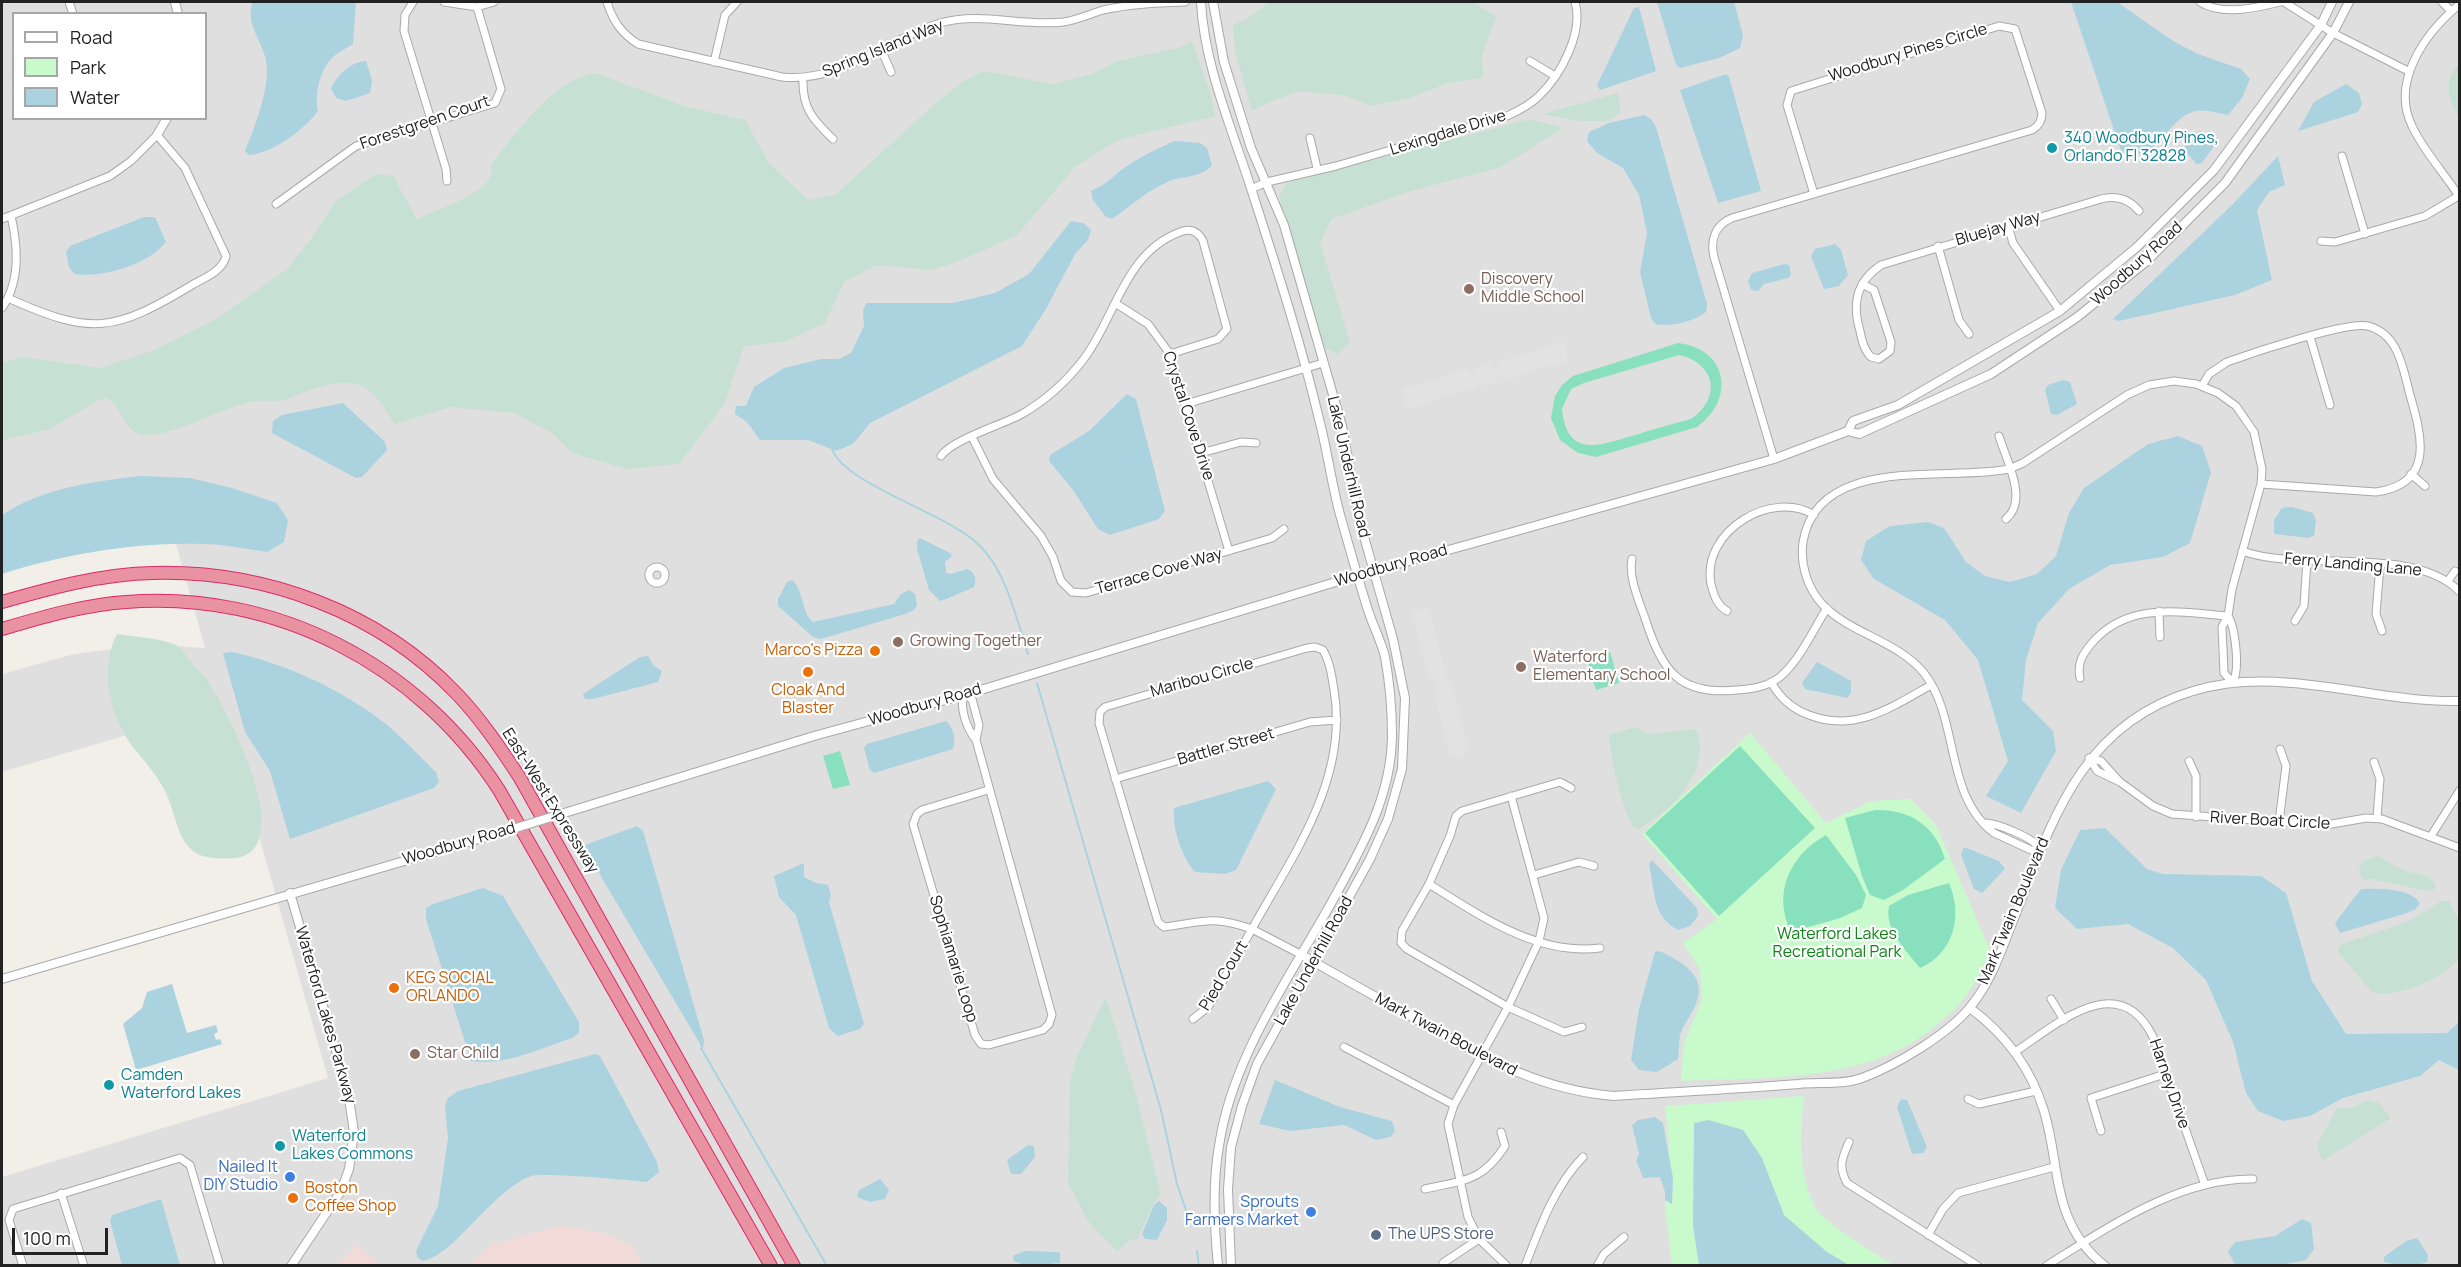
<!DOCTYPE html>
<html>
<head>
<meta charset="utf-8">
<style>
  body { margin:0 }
  #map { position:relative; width:2461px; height:1267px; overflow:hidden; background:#f2efe9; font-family:Manrope,sans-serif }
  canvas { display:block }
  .frame { position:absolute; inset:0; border:3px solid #222; pointer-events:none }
  .legend { position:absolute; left:12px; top:12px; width:195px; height:108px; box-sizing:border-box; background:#fff; border:2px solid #a7a7a7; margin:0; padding:8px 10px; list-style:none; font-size:18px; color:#222 }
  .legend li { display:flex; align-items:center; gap:12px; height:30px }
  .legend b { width:30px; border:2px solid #a7a7a7 }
  .scale { position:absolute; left:12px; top:1228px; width:96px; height:27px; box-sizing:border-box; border:3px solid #222; border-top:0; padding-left:8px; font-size:18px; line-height:21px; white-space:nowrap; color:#222; -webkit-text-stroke:4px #fff; paint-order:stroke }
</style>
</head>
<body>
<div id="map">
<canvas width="2461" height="1267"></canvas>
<div class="frame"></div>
<ul class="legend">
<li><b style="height:8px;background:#fff"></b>Road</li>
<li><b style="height:16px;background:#c8facc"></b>Park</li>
<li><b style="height:16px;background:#aad3df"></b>Water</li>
</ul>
<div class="scale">100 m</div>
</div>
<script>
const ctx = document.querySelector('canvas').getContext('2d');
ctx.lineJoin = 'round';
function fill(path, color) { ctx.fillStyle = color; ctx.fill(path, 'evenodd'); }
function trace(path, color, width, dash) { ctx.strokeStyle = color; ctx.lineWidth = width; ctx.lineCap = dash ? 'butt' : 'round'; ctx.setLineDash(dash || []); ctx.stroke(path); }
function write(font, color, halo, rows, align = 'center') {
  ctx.font = font + ' Manrope,sans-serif'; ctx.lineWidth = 4.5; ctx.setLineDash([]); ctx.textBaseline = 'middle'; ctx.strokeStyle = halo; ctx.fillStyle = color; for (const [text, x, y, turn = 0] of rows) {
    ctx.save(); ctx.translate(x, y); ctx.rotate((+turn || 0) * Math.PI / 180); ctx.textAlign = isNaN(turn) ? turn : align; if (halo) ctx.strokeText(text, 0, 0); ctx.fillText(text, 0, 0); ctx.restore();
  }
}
fill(new Path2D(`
  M2 2H2459V1265H2V1177L328 1078 222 707 2 772V674L74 654 128 647 162 645 205 648 169 519 2 568ZM14 14H206V118H14Z`), '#e0dfdf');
fill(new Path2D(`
  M558 1226 605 1233 632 1246 643 1265H469L491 1245Z
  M357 1244 380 1265H337Z`), '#f2dad9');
fill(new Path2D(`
  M1270 2H1473L1496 17 1482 56 1483 78 1448 83 1410 98 1371 106 1346 96 1300 91 1274 100 1252 111 1235 51 1233 25 1248 18Z
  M1192 41 1211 96 1215 116 1118 140 1075 167 1017 235 960 261 931 270 876 265 844 282 825 323 784 342 744 346 724 405 679 464 627 469 572 453 552 433 513 413 451 407 395 424C388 414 381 402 373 394 350 370 311 391 286 399 276 403 265 399 254 401 248 402 242 404 237 406 213 413 164 440 140 434 122 429 122 405 107 398L96 401 51 429 2 440V363L22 357 101 368 152 351 218 318 287 269 312 238 336 201 376 174 393 176 417 219C435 211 475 197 487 182 492 176 491 171 491 164 519 131 551 80 596 73L684 106 745 120 769 163 808 200 835 195 938 101 964 81 984 71 1053 84 1092 74 1117 61 1178 48Z
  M2459 64V118C2449 98 2442 83 2459 64Z
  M1618 93 1621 112 1609 121H1580L1542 114Z
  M1530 119 1563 128 1501 167 1408 192 1332 219 1320 242 1350 343 1338 354 1323 347 1279 197 1286 183Z
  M117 634C133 637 162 638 176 645 180 647 185 654 188 658 194 665 200 672 206 679 226 707 300 849 236 858 226 859 205 859 196 853 176 841 175 808 164 789 157 776 147 764 137 752 112 723 97 670 117 634Z
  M1635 727 1647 734 1696 729C1713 769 1672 812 1638 829L1633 827C1619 800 1613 767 1609 738L1611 734Z
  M2378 856C2386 861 2394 866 2403 870 2416 875 2428 872 2436 885L2435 889 2427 891 2372 879 2364 880C2352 867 2365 859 2378 856Z
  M2441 901H2449L2459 921V958C2446 977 2392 1002 2371 991L2339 953 2338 948 2342 944 2410 921Z
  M1106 997 1137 1098 1161 1195 1155 1201 1137 1239 1130 1240 1117 1251 1088 1221 1068 1183 1070 1082 1077 1056Z
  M2368 1100 2379 1103 2391 1118 2322 1161 2317 1145 2337 1108H2352Z`), '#c6e0d4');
fill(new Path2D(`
  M1750 733 1826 823 1871 801 1911 799 1936 825 1990 950C1984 962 1979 975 1972 987 1964 1001 1950 1013 1938 1024 1868 1084 1768 1077 1681 1081L1684 1043 1702 999 1700 970 1683 943 1717 919 1642 834Z
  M1804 1096C1800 1132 1798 1176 1816 1209 1823 1221 1880 1257 1894 1265H1672L1665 1205 1669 1143 1665 1106Z`), '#c8facc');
fill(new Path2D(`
  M1678 343C1728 349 1736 399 1697 427L1596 457 1578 453 1560 440 1551 418 1555 396 1562 385 1573 376ZM1679 355C1716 363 1722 398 1691 419 1671 424 1651 430 1632 436 1598 446 1567 458 1562 409L1571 389 1584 383Z
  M1610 652 1619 683 1596 690 1587 659Z
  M1740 746 1815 828 1719 916 1645 833Z
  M840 751 850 785 833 789 823 756Z
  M1875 810C1909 809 1935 825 1945 859L1903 890 1884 900 1870 895 1862 876 1845 818Z
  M1826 835 1856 875 1866 895 1862 908 1840 918 1791 932C1772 893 1790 855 1826 835Z
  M1949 883C1963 916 1954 953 1920 968 1906 950 1884 930 1889 906L1908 895Z`), '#88e0be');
fill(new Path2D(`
  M1564 341 1569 361 1538 369 1536 365V371L1504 380 1501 375 1496 376 1499 381 1481 386 1478 382V387L1444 397 1440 393 1441 398 1408 408 1402 389 1435 379 1439 385 1437 379 1468 369 1471 375 1477 374 1473 370 1491 363 1493 369 1496 368 1498 362 1530 352 1533 358V351Z
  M1423 609 1429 610 1443 663 1440 666 1445 665 1449 683 1445 685H1451L1457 705 1452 708H1458L1469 748 1464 751 1465 756 1458 758 1457 755 1451 756 1435 699 1440 697 1436 682 1433 677 1430 678 1411 613Z`), '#e2e2e2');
fill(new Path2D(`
  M253 2H356L353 44C347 48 338 52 333 57 320 69 314 95 318 111 304 130 273 153 249 155L245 151C255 127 271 85 266 60 262 41 244 21 253 2Z
  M1657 2H1734L1743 35 1740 48 1719 58 1680 68 1676 65Z
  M2071 2H2117L2173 41 2198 54 2241 69 2250 79 2242 98 2228 115C2218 113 2204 109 2195 111 2165 120 2161 159 2125 155L2120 148Z
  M1639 7 1656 71 1600 90 1597 85 1634 8Z
  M366 61 372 80 370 93 346 101 336 98 331 88C338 75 350 62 366 61Z
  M1726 74 1729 77 1761 191 1718 203 1680 90Z
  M2346 84 2359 93 2362 104 2358 112 2298 131 2314 102Z
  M1644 115 1651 119 1656 127 1707 304 1706 312C1693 322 1671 327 1655 324L1651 318 1640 272 1647 233 1639 195 1623 168 1597 153 1587 141 1589 132 1609 123Z
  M2201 131 2215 145 2202 163 2197 164 2183 149 2194 133Z
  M1174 141 1200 143 1207 148 1212 165C1203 177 1186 176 1172 180 1149 189 1132 205 1112 219L1106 217 1093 200 1091 191C1107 184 1114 175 1127 166 1142 156 1157 149 1174 141Z
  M2278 156 2285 185 2269 192 2257 210 2272 280 2235 295 2119 321 2113 319 2233 204Z
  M144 217H155L166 242C148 265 102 278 74 274L69 267 66 252 70 246Z
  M1071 221 1083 223 1091 230 1088 240 1075 254 1046 309 1022 346 870 423 853 444 836 451 808 440H760L747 422 735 414 736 406H746L754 387 784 368 821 359H839L851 353 864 326 863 311 866 303H953L995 293 1029 274Z
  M1835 244 1841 250 1848 275 1839 286 1824 289 1811 256 1815 249Z
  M1784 264 1789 265 1791 275 1788 278 1764 284 1758 291 1751 290 1748 281 1752 273Z
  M2063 380 2070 382 2077 404 2057 415 2051 414 2045 390 2048 385Z
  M1127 394 1136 399 1165 511 1159 519 1110 535 1098 529 1073 490 1049 461 1050 455 1089 431Z
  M343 403 385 442 387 450 362 477 356 478 272 433 273 421 282 415Z
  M2178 436 2202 446 2211 472 2190 543 2163 557 2110 565 2069 589 2038 623 2026 660 2022 700 2053 731 2056 751 2021 813 1986 796 2008 761 1978 660 1945 620 1874 579 1861 560 1866 541 1890 526 1928 522 1944 528 1966 562 1985 576 2010 582 2037 574 2056 556 2069 513 2084 488 2148 444Z
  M141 476 190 478 232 488 277 503 288 520 284 542 267 552C246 549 224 544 202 544 135 542 65 554 2 574V515C43 488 94 481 141 476Z
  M2282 508 2292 507 2313 513 2316 520 2314 536 2308 538 2274 534V520Z
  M920 538 950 553 952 556 945 562 946 573 951 574 967 569C975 572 977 579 974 587L944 600 940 601 929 590 917 549V541Z
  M792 580C804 590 801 612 813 622L894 604 901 594 909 590 915 594 917 605 914 610 905 614 821 639 813 637 778 606V599L787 582Z
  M232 652C287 664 341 689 386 724 404 739 420 757 436 772L439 782 434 788 290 839 270 771 245 732 223 653Z
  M648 656 654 666 662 671 658 682 593 699H585L583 694 640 657Z
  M1817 662 1851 681V693L1847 698 1805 689 1802 683Z
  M946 721C954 728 956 739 953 749L874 773 870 770 864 748 867 744Z
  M1268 781 1276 789 1236 870 1225 874 1195 872C1182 858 1172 828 1174 808Z
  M637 826 643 831 704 1040 703 1049 586 851 585 845Z
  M2105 828 2147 869 2163 874 2261 876 2286 893 2312 981 2346 1034 2447 1033 2459 1022V1070L2439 1060 2420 1076 2343 1098 2310 1116 2283 1121 2258 1111 2246 1093 2233 1042 2206 980 2173 948 2128 924 2077 929 2055 908 2061 870 2080 830Z
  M1964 847 1999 861 2005 869 1982 893 1974 889 1961 855Z
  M1652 860 1697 908 1698 916 1690 926 1678 930C1652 916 1655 891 1649 864Z
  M804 863V877L816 883 828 885 831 894 829 902 864 1024 860 1029 838 1036 829 1028 796 915 779 897 774 876Z
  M483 888 503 896 579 1022V1033L572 1038C539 1049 505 1066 471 1061L426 919V908L433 904Z
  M2361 889C2377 888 2411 888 2420 903L2416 909 2407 913 2340 933 2335 923Z
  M1659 951C1678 959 1707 975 1697 1001 1693 1013 1684 1023 1680 1035 1679 1043 1679 1051 1678 1059L1657 1072 1639 1070 1631 1060 1639 1009 1655 952Z
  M172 984 187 1033 216 1025 218 1032 214 1034 216 1040 220 1039 222 1044 136 1070 123 1024 142 1008 147 992Z
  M595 1054 600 1056 657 1162 659 1172 647 1182C630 1180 542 1172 531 1176 491 1191 456 1254 423 1261L418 1258 416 1251 438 1206 448 1138 445 1106 448 1098 458 1091Z
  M1275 1080 1340 1107 1392 1121 1395 1131 1390 1137 1376 1140 1344 1125 1290 1131 1259 1124Z
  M1901 1099 1907 1100 1927 1147 1923 1153 1912 1154 1897 1107Z
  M1655 1117 1663 1123 1673 1178 1672 1204 1665 1200V1192L1660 1177 1643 1178 1636 1160 1639 1154 1632 1125 1638 1120Z
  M1709 1120 1743 1130 1762 1158 1784 1215 1827 1252 1849 1265H1699L1693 1226 1694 1123Z
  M1028 1145 1034 1146 1035 1157 1021 1174H1011L1007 1160Z
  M880 1179 889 1190 885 1199 870 1202 857 1197 859 1190Z
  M161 1199 180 1265H122L110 1221 112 1215Z
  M1159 1201 1167 1208V1220L1157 1240 1145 1239 1142 1234 1154 1205Z
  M2302 1219 2311 1223 2314 1249 2306 1260 2281 1265H2235L2228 1251 2235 1242 2275 1236Z
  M2417 1238 2428 1255 2427 1262C2415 1267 2397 1265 2384 1262V1257L2406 1241Z
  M1025 1251 1056 1252 1060 1253V1263L1027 1266 1014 1261 1013 1256Z`), '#aad3df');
trace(new Path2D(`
  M832 449C845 485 948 513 980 546 1007 573 1016 618 1028 654
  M1037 683 1161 1110 1177 1184 1186 1210
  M701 1048 827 1266
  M1197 1251 1199 1266`), '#aad3df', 2);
const minor = new Path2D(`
  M69 2 73 14
  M413 2 405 15 404 31 446 169 447 181
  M444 2 477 7 494 2
  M607 2C613 21 621 33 638 44L782 77C841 83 887 39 940 23 982 11 1021 27 1063 22 1077 20 1090 14 1103 10 1129 4 1158 3 1185 2
  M2200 2C2222 16 2256 8 2280 2
  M2284 2 2333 33 2408 71
  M2442 2 2451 11
  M881 49 891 72
  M1530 61 1555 76
  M714 62 725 15 737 2
  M803 79C802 108 813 120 833 139
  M1310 138 1317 168
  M2342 156 2365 234
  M1251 189 1267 182 1336 166 1507 116C1518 111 1530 105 1539 96 1561 75 1584 32 1575 2
  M2459 196C2444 173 2423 150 2412 126 2390 81 2426 32 2460 4
  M276 204 356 146 495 103 501 89 477 7
  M2 219 110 176 131 161 157 135 185 168 226 256C223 271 204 278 192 285 114 332 92 336 8 298
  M2008 226 2013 243 2060 311
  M2321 241 2335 242 2425 216 2460 195
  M1938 246 1959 320 1969 334
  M1862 284 1874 290 1891 342 1890 351 1879 359 1871 357C1864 350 1862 341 1860 331 1852 304 1856 282 1881 265L2101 199C2116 195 2129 199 2139 211
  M1115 303 1148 324 1170 354 1229 551
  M2 308C21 281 18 246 11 216
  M2310 337 2330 405
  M2202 386 2209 374 2227 362C2252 353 2347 321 2368 326 2399 334 2403 369 2410 395 2422 436 2435 484 2376 492L2261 484
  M1186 404 1323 363
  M1999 436C2006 460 2029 500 2006 519
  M972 437 993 479 1041 536 1053 557 1061 581 1072 592 1086 593 1272 538 1284 529
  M1201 453 1241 442 1256 443
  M941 456C953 439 1002 425 1022 414 1046 400 1066 382 1083 360 1116 317 1124 253 1180 232 1190 228 1198 231 1203 241L1227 329 1218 339 1170 354
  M1774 459 1714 257C1710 240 1715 225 1732 218L2032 130C2039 126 2042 121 2042 113L2015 29 1999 26 1791 91 1787 105 1814 194
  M2411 474 2425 486
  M2242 551C2303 573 2414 544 2460 592
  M1632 559C1628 578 1640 603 1646 621 1662 671 1680 696 1737 690 1752 689 1767 687 1780 677 1800 660 1813 630 1827 608
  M2380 565 2376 614 2382 631
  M649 575a8 8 0 1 1 16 0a8 8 0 1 1-16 0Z
  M2448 581 2455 571
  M1727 611C1717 605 1714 596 1711 584 1701 531 1772 489 1814 515
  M2159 611 2160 637
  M2295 621 2304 606 2307 560
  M2080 678C2077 664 2082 655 2091 644 2127 601 2179 612 2228 616
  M1771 682C1780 698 1792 709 1809 715 1855 733 1892 707 1931 685
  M976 740 979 725 972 699 964 695C959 708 967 729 976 740L1052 1015 1049 1024 1043 1030 989 1045 981 1044 975 1035 913 824 917 814 922 810 988 790
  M2089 758 2097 771 2120 782 2153 806 2172 814 2326 825 2366 818 2382 819 2460 848
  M2089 758 2101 761 2120 782
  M2189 761 2196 776V817
  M2374 762 2380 779 2377 818
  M1115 779 1310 722 1337 720
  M1571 788 1560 782 1462 811 1456 816 1450 836 1429 884 1402 931 1401 943 1407 949 1508 1007 1564 1032 1582 1027
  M2279 822 2286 766 2280 749
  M1984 823C1997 823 2035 838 2041 850H2031L1994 833C1944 796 1960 719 1924 673 1898 641 1851 634 1823 605 1807 588 1800 564 1803 542 1818 453 1947 482 2009 469L2023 463 2127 395 2149 385 2174 381 2196 384 2218 393 2236 406 2254 432 2262 469 2261 484 2232 589 2228 616 2222 627 2224 673 2232 682C2241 672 2235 627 2228 616
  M2431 836 2460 790
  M1534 875 1579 862 1594 866
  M1429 884C1479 915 1537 956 1600 948
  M2051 999 2064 1020
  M1193 1019 1208 1007 1252 929C1210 915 1204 922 1164 927L1158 922 1099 723 1100 712 1105 707 1307 648 1315 647 1323 650C1330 662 1332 677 1334 690 1349 779 1293 855 1252 929L1302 955
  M1344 1047 1454 1105
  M2015 1052C2056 1025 2119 967 2153 1037L2205 1185
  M1968 1099 1979 1104 2036 1091
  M2101 1131 2091 1098 2165 1074
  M1849 1142C1842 1158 1838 1167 1847 1183L1978 1266
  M1425 1189C1464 1180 1482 1182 1505 1146L1501 1132
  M61 1193 84 1266
  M1928 1235 1943 1209 1958 1193 2054 1167
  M1443 1263 1479 1239
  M23 1266 9 1220 13 1209 180 1158 190 1165 220 1266
  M1507 1266 1479 1239 1468 1217 1448 1124 1454 1105 1508 1007 1539 941 1544 918 1511 796
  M1525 1266C1540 1227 1554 1187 1583 1157
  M1597 1266 1604 1254 1624 1237
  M2046 1266C2107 1228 2178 1178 2253 1179`);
const tertiary = new Path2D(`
  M175 2 178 14
  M1201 2C1204 63 1230 124 1249 182 1274 260 1300 339 1319 419 1327 449 1331 480 1339 511 1348 543 1357 575 1367 607 1372 624 1381 640 1385 657 1390 684 1392 710 1392 737 1391 797 1362 847 1334 898 1291 976 1232 1056 1219 1146 1212 1185 1214 1226 1218 1266
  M1213 2 1224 62 1251 148 1284 225 1342 426 1359 519 1393 639 1405 698 1402 769 1388 819 1370 859 1257 1064 1242 1106 1231 1147 1228 1189 1231 1266
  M157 135 167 118
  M1848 431 1853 421 1898 405 2060 311 2137 247 2214 170 2321 25 2332 2
  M561 814 814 736 964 695 1352 577 1774 459 1848 431 1859 434 1991 374 2076 318 2147 261 2225 183 2333 33 2349 2
  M290 893 348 1092 354 1132 349 1169 341 1191 291 1266
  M1302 955C1342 978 1383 1001 1423 1023 1487 1059 1540 1090 1614 1096 1676 1092 1737 1089 1799 1084 1818 1082 1844 1085 1862 1078 1895 1066 1949 1034 1971 1006 1990 983 2000 954 2011 926 2050 827 2078 725 2193 691 2280 664 2371 703 2460 701
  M2 979 503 832
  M1970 1008C2005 1034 2031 1068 2044 1111 2061 1167 2051 1224 2105 1266`);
const motorway = new Path2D(`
  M2 602C51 588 101 574 153 573 265 570 379 612 457 694 481 719 501 749 520 778L794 1266
  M2 629C43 617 83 605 126 602 275 590 419 665 499 790L771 1266`);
trace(minor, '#a9a9a9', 9);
trace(tertiary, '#a9a9a9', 10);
trace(motorway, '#dc2a67', 14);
trace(minor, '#fff', 7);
trace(tertiary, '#fff', 8);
trace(motorway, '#e892a2', 12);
const tertiaryBridge = new Path2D(`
  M503 832 561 814`);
trace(tertiaryBridge, '#a9a9a9', 10, []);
trace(tertiaryBridge, '#fff', 8);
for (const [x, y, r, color] of [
  [2052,148,6,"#0f9aa8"],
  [1469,289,6,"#8d6e63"],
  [898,642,6,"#8d6e63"],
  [875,651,6,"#e8710a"],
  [1521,667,6,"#8d6e63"],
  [808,672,6,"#e8710a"],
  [394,988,6,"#e8710a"],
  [415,1054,6,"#8d6e63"],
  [109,1085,6,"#0f9aa8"],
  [280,1146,6,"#0f9aa8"],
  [290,1177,6,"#3f7fe0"],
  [293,1198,6,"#e8710a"],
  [1311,1212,6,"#3f7fe0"],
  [1376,1235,6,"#5c6f8a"]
]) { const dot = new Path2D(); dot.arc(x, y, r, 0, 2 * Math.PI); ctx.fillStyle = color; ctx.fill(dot); trace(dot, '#fff', 2); }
write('16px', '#222', '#fff', [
  ["Spring Island Way",883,49,-22],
  ["Woodbury Pines Circle",1908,53,-17],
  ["Forestgreen Court",425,123,-19],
  ["Lexingdale Drive",1448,133,-17],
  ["Bluejay Way",1998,229,-16],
  ["Woodbury Road",2137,264,-42],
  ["Crystal Cove Drive",1188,416,72],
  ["Lake Underhill Road",1348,467,77],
  ["Ferry Landing Lane",2353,565,5],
  ["Woodbury Road",1391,566,-16],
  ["Terrace Cove Way",1159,572,-16],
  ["Maribou Circle",1202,678,-16],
  ["Woodbury Road",925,705,-16],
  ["Battler Street",1226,747,-16],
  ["East-West Expressway",550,801,58],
  ["River Boat Circle",2270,821,3],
  ["Woodbury Road",459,844,-16],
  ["Mark Twain Boulevard",2014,911,-67],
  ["Sophiamarie Loop",953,959,73],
  ["Lake Underhill Road",1314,961,-61],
  ["Pied Court",1224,976,-59],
  ["Waterford Lakes Parkway",325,1015,74],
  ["Mark Twain Boulevard",1446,1035,28],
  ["Harney Drive",2169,1084,71]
]);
write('16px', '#0d838f', '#fff', [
  ["340 Woodbury Pines,",2064,139],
  ["Orlando Fl 32828",2064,157],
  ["Camden",121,1076],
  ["Waterford Lakes",121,1094],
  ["Waterford",292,1137],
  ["Lakes Commons",292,1155]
], 'left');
write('16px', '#785e54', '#fff', [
  ["Discovery",1481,280],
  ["Middle School",1481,298],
  ["Growing Together",910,642],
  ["Waterford",1533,658],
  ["Elementary School",1533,676],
  ["Star Child",427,1054]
], 'left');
write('16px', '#c56008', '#fff', [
  ["Marco's Pizza",863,651,"right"],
  ["Cloak And",808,691,"center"],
  ["Blaster",808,709,"center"],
  ["KEG SOCIAL",406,979],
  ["ORLANDO",406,997],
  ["Boston",305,1189],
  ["Coffee Shop",305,1207]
], 'left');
write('16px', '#0c8416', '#fff', [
  ["Waterford Lakes",1837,935],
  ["Recreational Park",1837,953]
]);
write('16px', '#366cbe', '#fff', [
  ["Nailed It",278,1168],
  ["DIY Studio",278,1186],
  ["Sprouts",1299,1203],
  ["Farmers Market",1299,1221]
], 'right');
write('16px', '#4e5e75', '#fff', [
  ["The UPS Store",1388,1235]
], 'left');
</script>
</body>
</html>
